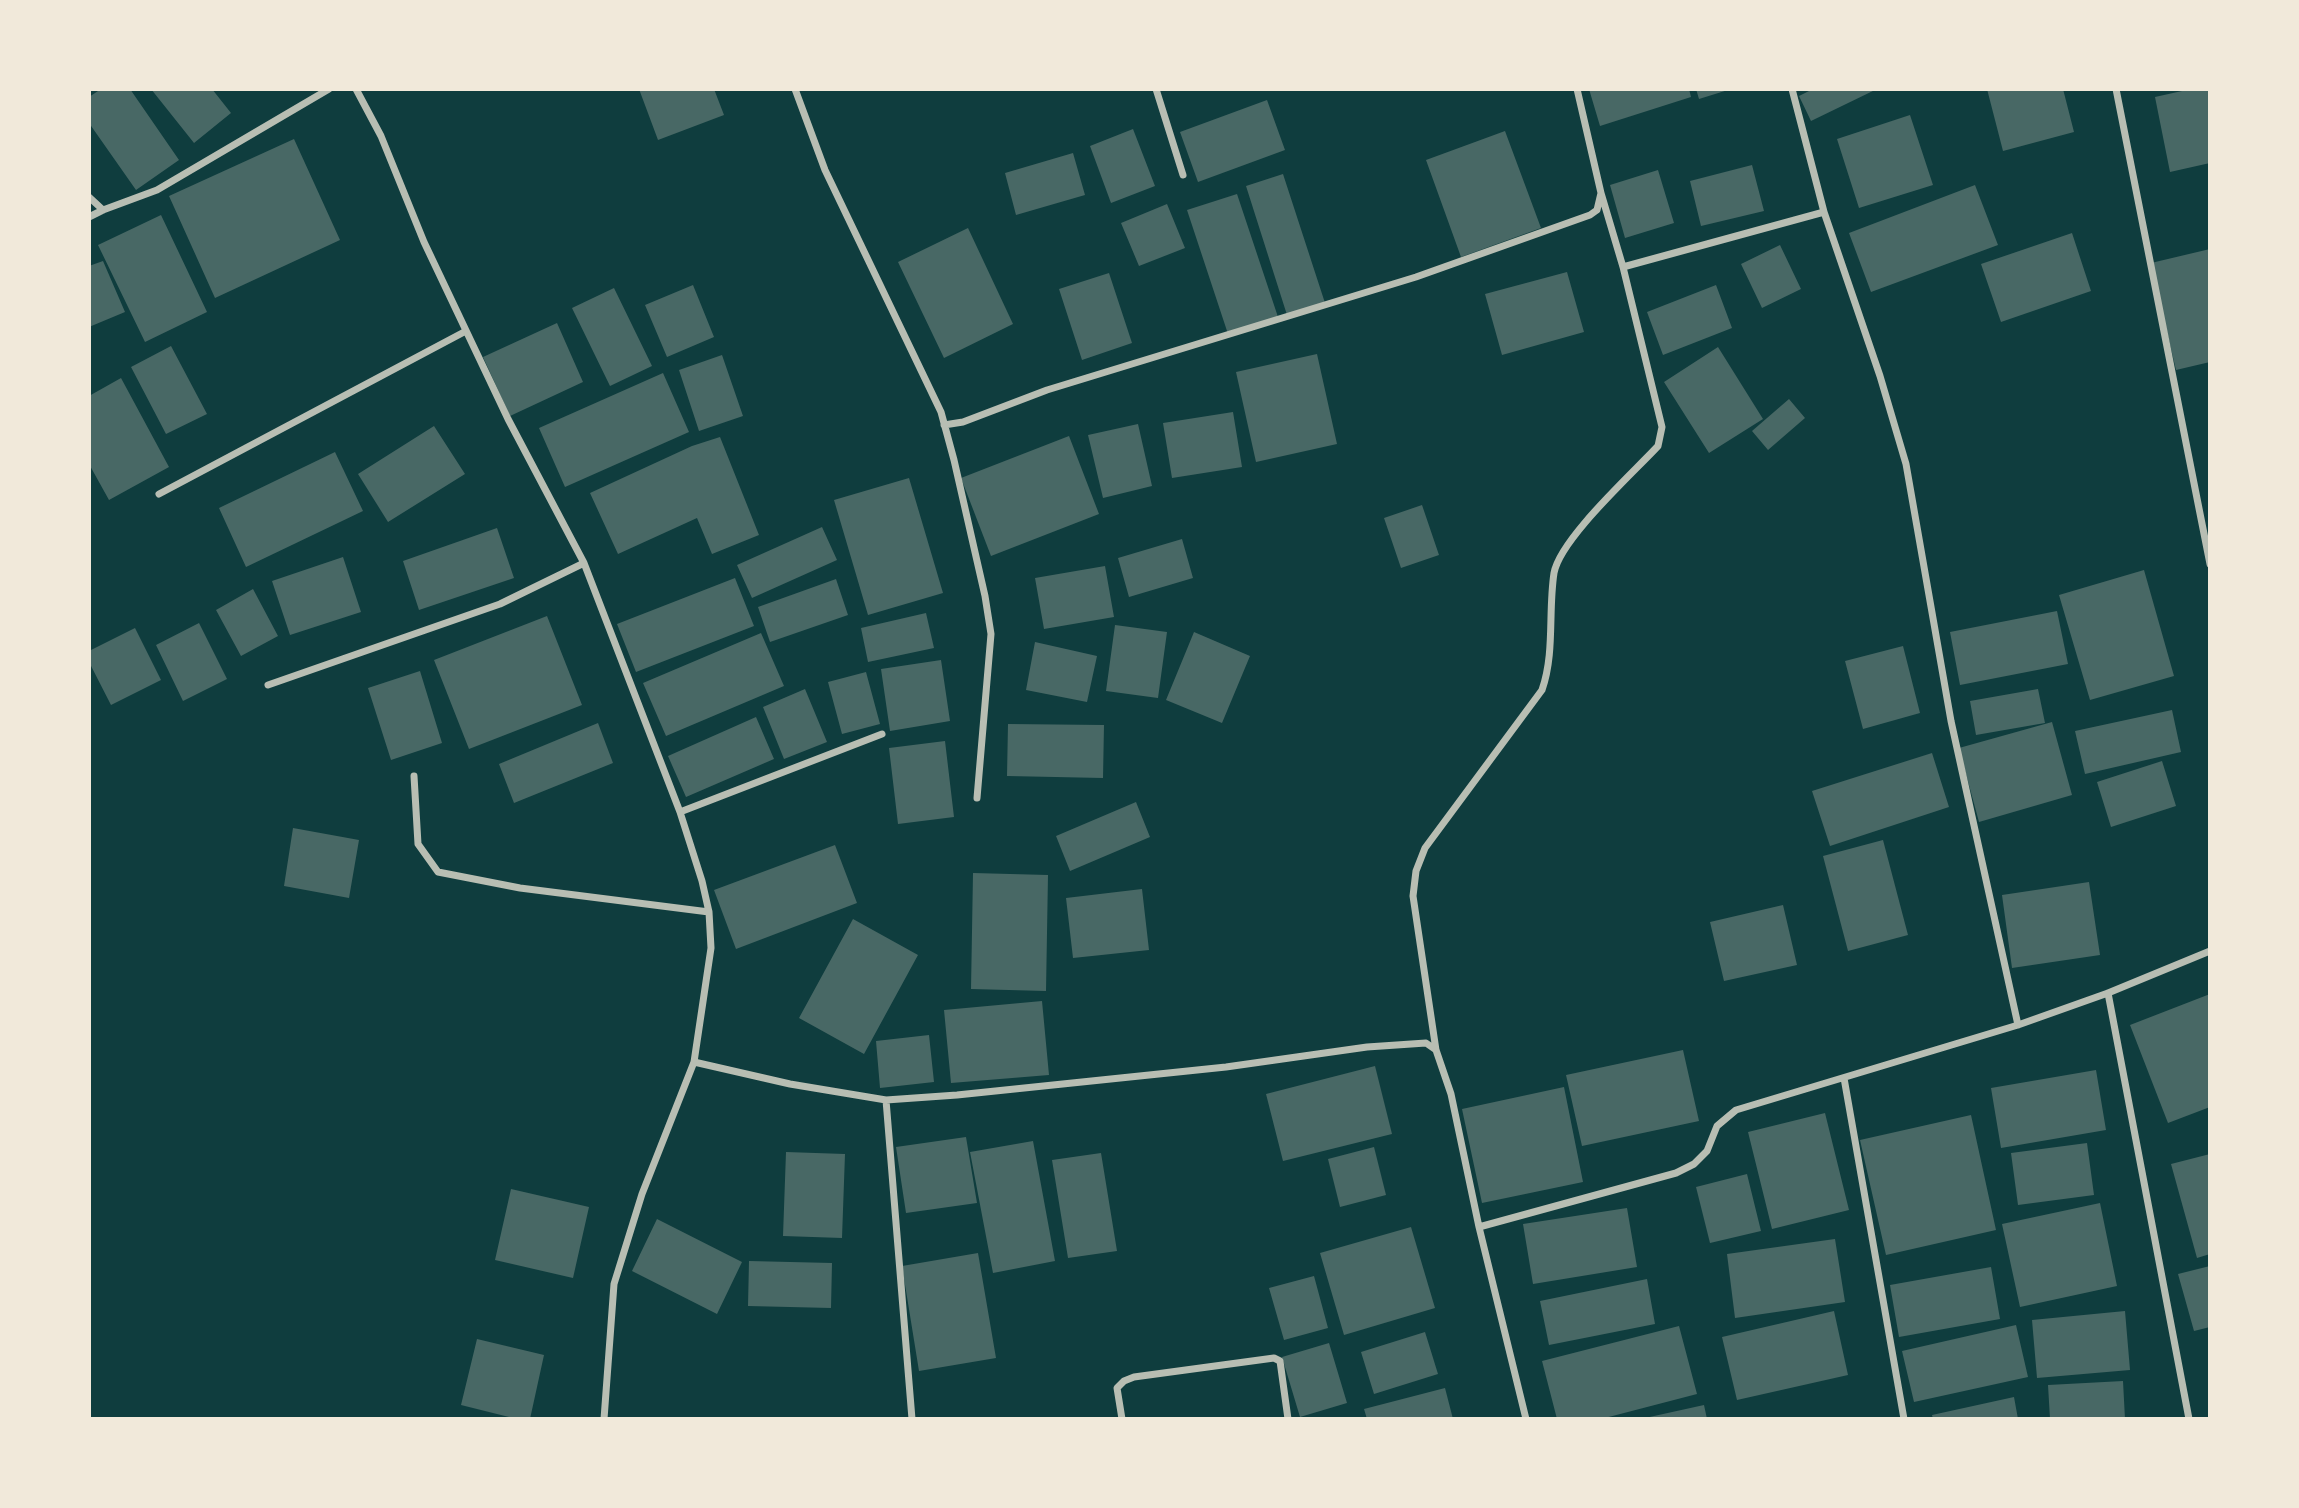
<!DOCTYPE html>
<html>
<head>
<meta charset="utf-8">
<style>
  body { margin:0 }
  #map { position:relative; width:2299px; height:1508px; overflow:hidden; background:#0f3d3e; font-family:Signika,sans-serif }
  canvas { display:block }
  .frame { position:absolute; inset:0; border:91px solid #f1e9da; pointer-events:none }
</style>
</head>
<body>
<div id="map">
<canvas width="2299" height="1508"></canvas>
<div class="frame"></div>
</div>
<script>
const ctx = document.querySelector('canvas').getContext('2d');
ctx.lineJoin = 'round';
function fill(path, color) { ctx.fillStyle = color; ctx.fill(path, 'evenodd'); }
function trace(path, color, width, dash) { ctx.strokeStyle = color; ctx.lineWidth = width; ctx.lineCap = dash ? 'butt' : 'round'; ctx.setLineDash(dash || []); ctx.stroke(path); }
fill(new Path2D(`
  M101 89H130L179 160 136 190 89 123V97Z
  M151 89H212L231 113 194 143Z
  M639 89H714L724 115 658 140Z
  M1589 89H1689L1691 97 1600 126Z
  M1696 89H1728V90L1699 99Z
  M1813 89H1877L1811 121 1799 96Z
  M1987 89H2063L2074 132 2003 151Z
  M2191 89H2210V163L2170 172 2155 97Z
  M1267 100 1285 150 1198 182 1180 132Z
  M1910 115 1933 185 1859 208 1837 139Z
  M1133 129 1155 186 1111 203 1090 146Z
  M1505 131 1541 228 1461 257 1426 160Z
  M294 139 340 240 215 298 169 196Z
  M1073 153 1085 195 1016 215 1005 173Z
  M1752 165 1764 211 1701 226 1690 181Z
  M1658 170 1674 223 1625 238 1610 185Z
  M1283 174 1325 303 1287 315 1246 186Z
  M1975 185 1998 245 1871 292 1849 233Z
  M1237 194 1278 317 1228 334 1187 210Z
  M1167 204 1185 248 1139 266 1121 223Z
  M161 215 207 312 145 342 98 245Z
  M968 228 1013 324 944 358 898 262Z
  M2072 233 2091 291 2001 322 1981 264Z
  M1780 245 1801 289 1762 308 1741 264Z
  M2210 249V362L2176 370 2151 263Z
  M103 261 125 312 89 327V266Z
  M1567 272 1584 332 1502 355 1485 294Z
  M1109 273 1132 343 1082 360 1059 289Z
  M693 285 714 337 667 357 645 305Z
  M1716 285 1732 328 1663 355 1647 312Z
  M614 288 652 366 610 386 572 308Z
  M557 323 583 382 510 416 483 357Z
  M171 346 207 414 166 434 131 367Z
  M1718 347 1763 419 1709 453 1664 382Z
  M1317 354 1337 444 1256 462 1236 372Z
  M722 355 743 416 699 431 679 370Z
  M663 373 689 432 565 487 539 428Z
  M121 378 169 467 109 500 89 464V396Z
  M1789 399 1805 418 1768 450 1752 431Z
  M1233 412 1242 467 1172 478 1163 423Z
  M1138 424 1152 486 1103 498 1088 435Z
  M434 426 465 474 388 522 358 474Z
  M1069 436 1099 514 991 556 961 478Z
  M720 437 759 535 712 554 697 518 618 554 590 493 692 446Z
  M335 452 363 511 246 567 219 508Z
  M909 478 943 593 868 615 834 500Z
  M1422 505 1439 555 1401 568 1384 518Z
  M822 527 837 560 752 598 737 565Z
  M497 528 514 578 419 610 403 561Z
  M1182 539 1193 578 1129 597 1118 558Z
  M343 557 361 612 290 635 272 581Z
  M1105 566 1114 617 1044 629 1035 578Z
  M2144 570 2174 676 2090 700 2059 595Z
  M735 578 754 626 636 672 617 624Z
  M836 579 848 615 770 642 758 607Z
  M253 589 278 636 241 656 216 610Z
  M2057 611 2068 664 1960 685 1950 632Z
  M926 613 934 648 868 662 861 628Z
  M547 616 582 705 469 749 434 660Z
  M199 623 227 679 183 701 156 645Z
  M1115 625 1167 632 1158 698 1106 691Z
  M135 628 161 680 111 705 89 662V651Z
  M1194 632 1250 656 1222 723 1166 700Z
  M761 633 784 686 666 736 643 683Z
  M1035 642 1097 656 1087 702 1026 690Z
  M1903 646 1920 713 1863 729 1845 661Z
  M941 660 950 721 890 731 881 669Z
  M420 671 442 743 391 760 368 688Z
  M866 672 880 724 842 734 828 682Z
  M805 689 827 742 784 759 763 707Z
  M2038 689 2045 723 1976 735 1970 701Z
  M2172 710 2181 752 2085 774 2075 731Z
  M756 717 774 759 686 797 668 756Z
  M2052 722 2072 795 1979 822 1959 748Z
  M598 723 613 763 514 803 499 764Z
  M1008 724 1104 725 1103 778 1007 776Z
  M945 741 954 817 898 824 889 748Z
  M1932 753 1949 807 1830 846 1812 791Z
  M2162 761 2176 806 2111 827 2097 782Z
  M1136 802 1150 837 1070 871 1056 836Z
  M293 828 359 840 349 898 284 886Z
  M1883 840 1908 935 1848 951 1823 856Z
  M835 845 857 903 736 949 714 890Z
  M973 873 1048 875 1046 991 971 989Z
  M2089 882 2100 955 2012 968 2002 895Z
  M1142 889 1149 950 1073 958 1066 898Z
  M1783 905 1797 965 1724 981 1710 922Z
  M853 919 918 955 864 1054 799 1018Z
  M2210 994V1107L2168 1123 2130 1025Z
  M1042 1001 1049 1075 951 1083 944 1010Z
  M929 1035 934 1082 880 1088 876 1041Z
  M1683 1050 1699 1121 1582 1146 1566 1075Z
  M1375 1066 1392 1134 1283 1161 1266 1094Z
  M2096 1070 2106 1130 2001 1148 1991 1088Z
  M1564 1087 1583 1182 1482 1203 1462 1109Z
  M1825 1113 1849 1210 1772 1229 1748 1132Z
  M1971 1115 1996 1230 1886 1255 1860 1140Z
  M966 1137 977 1203 906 1213 896 1147Z
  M1033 1141 1055 1261 993 1273 970 1152Z
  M2087 1143 2094 1195 2018 1205 2011 1153Z
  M1374 1147 1386 1195 1340 1207 1328 1159Z
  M786 1152 845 1154 842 1238 783 1236Z
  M1101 1153 1117 1251 1068 1258 1052 1160Z
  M2210 1154V1254L2197 1258 2171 1164Z
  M1747 1174 1761 1231 1710 1243 1696 1187Z
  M511 1189 589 1207 573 1278 495 1260Z
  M2100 1203 2117 1286 2020 1307 2002 1224Z
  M1627 1208 1637 1267 1533 1284 1523 1224Z
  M657 1219 742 1262 717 1314 632 1271Z
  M1411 1227 1435 1308 1344 1335 1320 1253Z
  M1835 1239 1845 1302 1735 1318 1727 1254Z
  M978 1253 996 1358 919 1371 902 1266Z
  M749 1261 832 1263 831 1308 748 1306Z
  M2210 1266V1327L2194 1331 2178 1274Z
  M1991 1267 2000 1319 1899 1337 1890 1285Z
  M1314 1276 1328 1328 1284 1340 1269 1288Z
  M1647 1279 1655 1324 1549 1345 1540 1301Z
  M1834 1311 1848 1375 1737 1400 1722 1337Z
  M2125 1311 2130 1370 2037 1378 2032 1320Z
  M2016 1325 2028 1377 1914 1402 1902 1351Z
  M1679 1326 1697 1394 1601 1419H1557L1542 1361Z
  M1425 1332 1438 1374 1374 1394 1361 1352Z
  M477 1339 544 1355 530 1419H517L461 1405Z
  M1329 1343 1347 1403 1300 1417 1282 1357Z
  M2123 1381 2125 1419H2050L2048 1385Z
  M1445 1388 1453 1419H1367L1364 1409Z
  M2014 1397 2018 1419H1933L1932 1415Z
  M1704 1405 1707 1419H1645V1418Z`), '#486865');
trace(new Path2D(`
  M356 89 381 136 424 242 508 419 584 563 680 812 702 881 709 912 711 948 694 1062 642 1194 614 1284 604 1419
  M795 89 825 170 941 412 954 460 985 596 991 634 977 798
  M1156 89 1183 175
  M1792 89 1824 212 1880 376 1906 464 1951 721 2018 1025
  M2116 89 2210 564
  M89 197 103 210
  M89 217 103 210 157 190 329 89
  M1623 267 1824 212
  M944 425 963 422 1047 390 1416 277 1590 215 1597 210 1601 193 1577 89
  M159 494 466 331
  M268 685 500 604 584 563
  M414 776 418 844 438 872 520 888 709 912
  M680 812 882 734
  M2108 993 2189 1419
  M694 1062 790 1084 886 1100 957 1095 1226 1067 1367 1047 1426 1043 1436 1050
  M1844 1078 1904 1419
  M886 1100 912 1419
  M1479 1227 1676 1173 1694 1164 1707 1151 1717 1126 1736 1110 2018 1025 2108 993 2210 951
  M1122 1419 1117 1388 1124 1381 1134 1377 1274 1358 1280 1361 1288 1419
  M1526 1419 1479 1227 1451 1094 1436 1050 1413 896 1416 871 1425 848 1542 690C1555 653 1548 612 1554 573 1560 539 1632 474 1658 446L1662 427 1623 267 1601 193`), '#b8beb3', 7);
</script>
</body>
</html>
